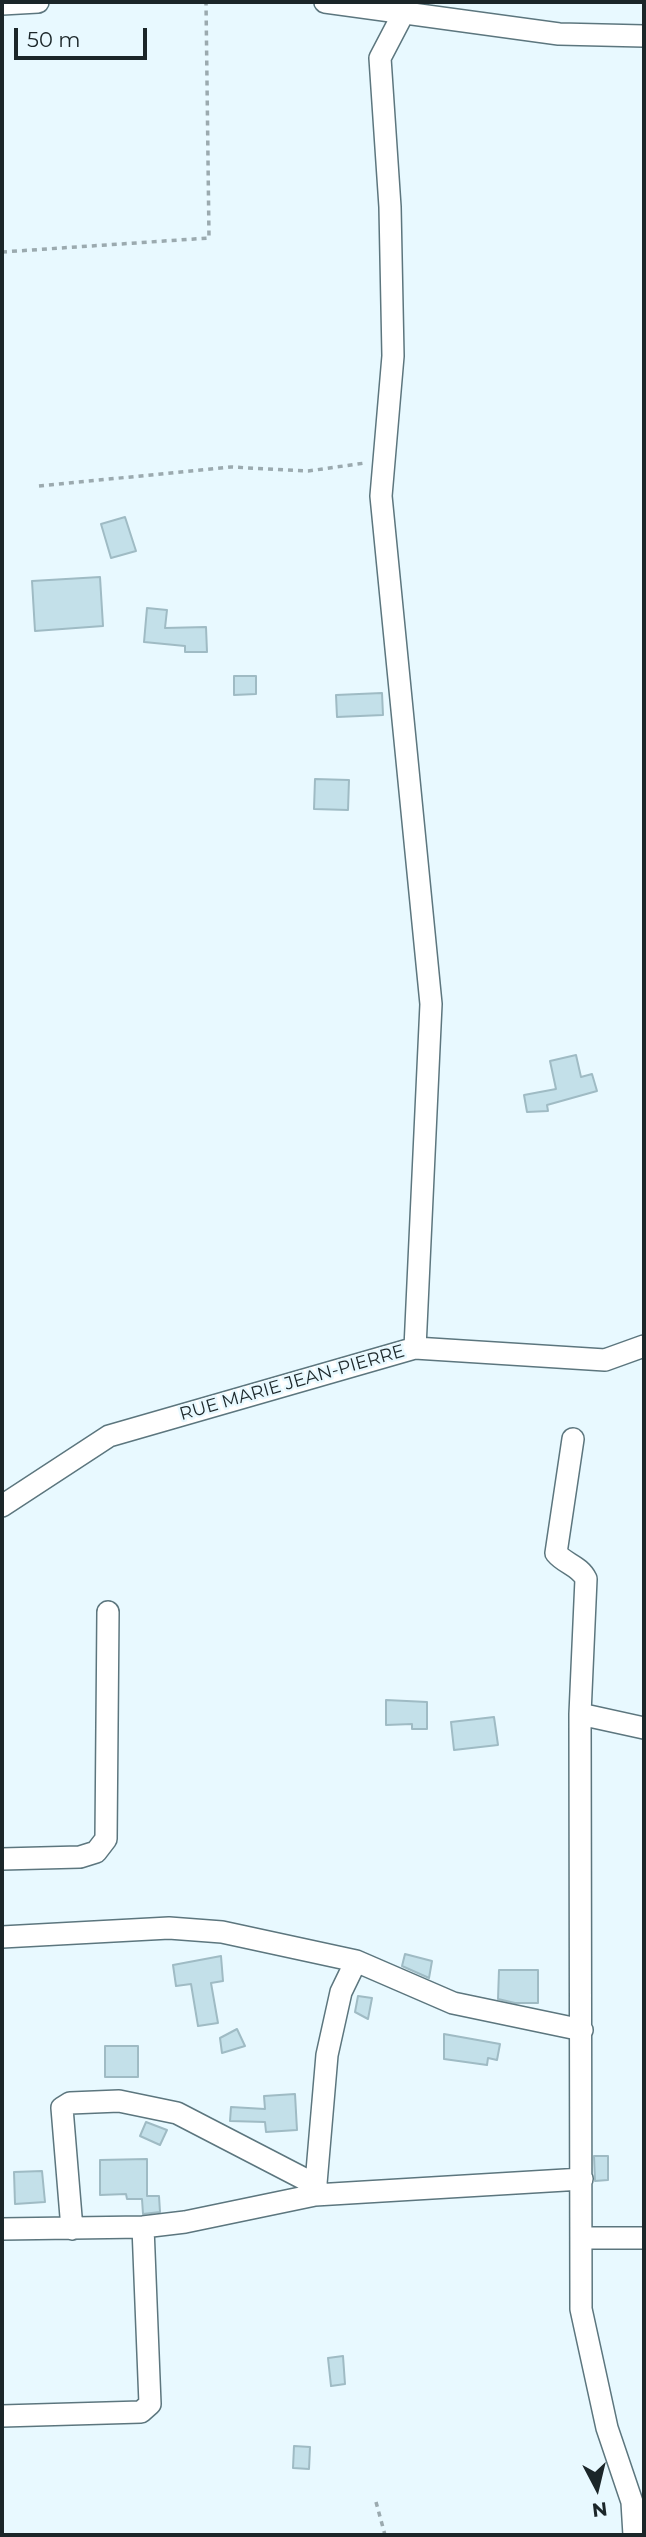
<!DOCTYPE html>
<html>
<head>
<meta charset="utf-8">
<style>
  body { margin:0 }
  #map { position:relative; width:646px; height:2537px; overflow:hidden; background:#e8f9ff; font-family:Montserrat,sans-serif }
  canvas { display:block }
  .frame { position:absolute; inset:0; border:4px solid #1b2629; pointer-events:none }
  .north { position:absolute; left:562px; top:2453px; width:70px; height:70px; -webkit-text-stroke:5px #e8f9ff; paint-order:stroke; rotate:173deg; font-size:19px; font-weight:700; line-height:28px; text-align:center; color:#1b2629 }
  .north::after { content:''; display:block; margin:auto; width:24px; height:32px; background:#1b2629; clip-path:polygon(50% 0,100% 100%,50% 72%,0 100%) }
  .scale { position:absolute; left:14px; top:28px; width:133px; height:32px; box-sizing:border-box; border:4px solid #1b2629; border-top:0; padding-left:9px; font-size:21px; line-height:24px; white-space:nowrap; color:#1b2629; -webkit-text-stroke:5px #e8f9ff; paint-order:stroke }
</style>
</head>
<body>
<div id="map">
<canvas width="646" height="2537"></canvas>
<div class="frame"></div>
<div class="north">N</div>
<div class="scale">50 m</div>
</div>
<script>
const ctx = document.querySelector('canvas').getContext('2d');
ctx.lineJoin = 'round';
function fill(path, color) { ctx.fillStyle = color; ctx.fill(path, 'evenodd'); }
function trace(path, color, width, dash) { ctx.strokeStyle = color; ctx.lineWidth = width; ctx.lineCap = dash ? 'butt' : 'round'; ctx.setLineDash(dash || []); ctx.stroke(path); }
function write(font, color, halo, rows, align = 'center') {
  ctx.font = font + ' Montserrat,sans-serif'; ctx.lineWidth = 5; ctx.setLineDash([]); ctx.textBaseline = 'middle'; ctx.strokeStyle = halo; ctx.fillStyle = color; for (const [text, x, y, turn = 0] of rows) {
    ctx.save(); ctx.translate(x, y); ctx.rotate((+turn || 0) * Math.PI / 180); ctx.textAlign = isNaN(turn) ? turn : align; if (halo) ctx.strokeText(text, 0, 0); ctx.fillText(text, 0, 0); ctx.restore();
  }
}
const building = new Path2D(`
  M125 517 136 551 111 558 101 524Z
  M100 577 103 626 35 631 32 581Z
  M147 608 167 610 165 628 206 627 207 652H185V646L144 642Z
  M234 676H256V694L234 695Z
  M382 693 383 715 337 717 336 695Z
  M315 779 349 780 348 810 314 809Z
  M576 1055 581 1077 592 1074 597 1091 547 1105 548 1111 527 1112 524 1095 556 1089 550 1061Z
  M386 1700 427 1702V1729H412V1724L386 1725Z
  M494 1717 498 1745 454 1750 451 1722Z
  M405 1954 432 1961 429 1978 402 1966Z
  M221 1956 223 1981 211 1983 218 2023 198 2026 191 1984 176 1986 173 1965Z
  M499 1970H538V2003H515L498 1999Z
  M358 1996 372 1998 368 2019 355 2012Z
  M237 2029 245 2046 222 2053 220 2038Z
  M444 2034 500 2044 497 2060 488 2058 487 2065 444 2059Z
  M105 2046H138V2077H105Z
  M295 2094 297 2130 266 2132 265 2122 230 2121 231 2107 265 2109 264 2096Z
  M146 2122 167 2130 160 2145 140 2136Z
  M594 2156H608V2180L595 2181Z
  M147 2159V2196H159L160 2212 143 2214 142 2199H127L126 2194 100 2195V2160Z
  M42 2171 45 2202 15 2204 14 2172Z
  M343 2356 345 2384 331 2386 328 2358Z
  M294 2446 310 2447 309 2469 293 2468Z`);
fill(building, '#c3e0e9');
trace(building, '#9fbbc4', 2);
const street = new Path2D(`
  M325 2 559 34 644 36
  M2 4 38 2
  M403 14 380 58 390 207 393 356 381 496 431 1004 415 1348
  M573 1439 556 1553C565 1564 580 1566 586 1579L580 1714 581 2309 607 2428 632 2502 634 2535
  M2 1506 109 1436 415 1348 605 1360 644 1346
  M580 1714 644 1728
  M2 1859 80 1857 96 1852 106 1839 108 1612
  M2 1937 169 1928 222 1932 356 1961 453 2003 582 2030
  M315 2195 327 2055 341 1992 356 1961
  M2 2229 143 2227 185 2222 315 2195 582 2179
  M72 2229 62 2108 70 2103 119 2101 177 2113 316 2185
  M581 2238H644
  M2 2416 141 2412 150 2404 143 2227`);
trace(street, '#5c767e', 24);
trace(new Path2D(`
  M2 252 209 238 206 2
  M39 486 231 467 308 471 365 463
  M376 2502 385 2535`), '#9baaaf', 3.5, [5, 5]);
trace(street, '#fff', 21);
write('18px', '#1b2629', '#e8f9ff', [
  ["RUE MARIE JEAN-PIERRE",292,1383,-16]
]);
</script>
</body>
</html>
